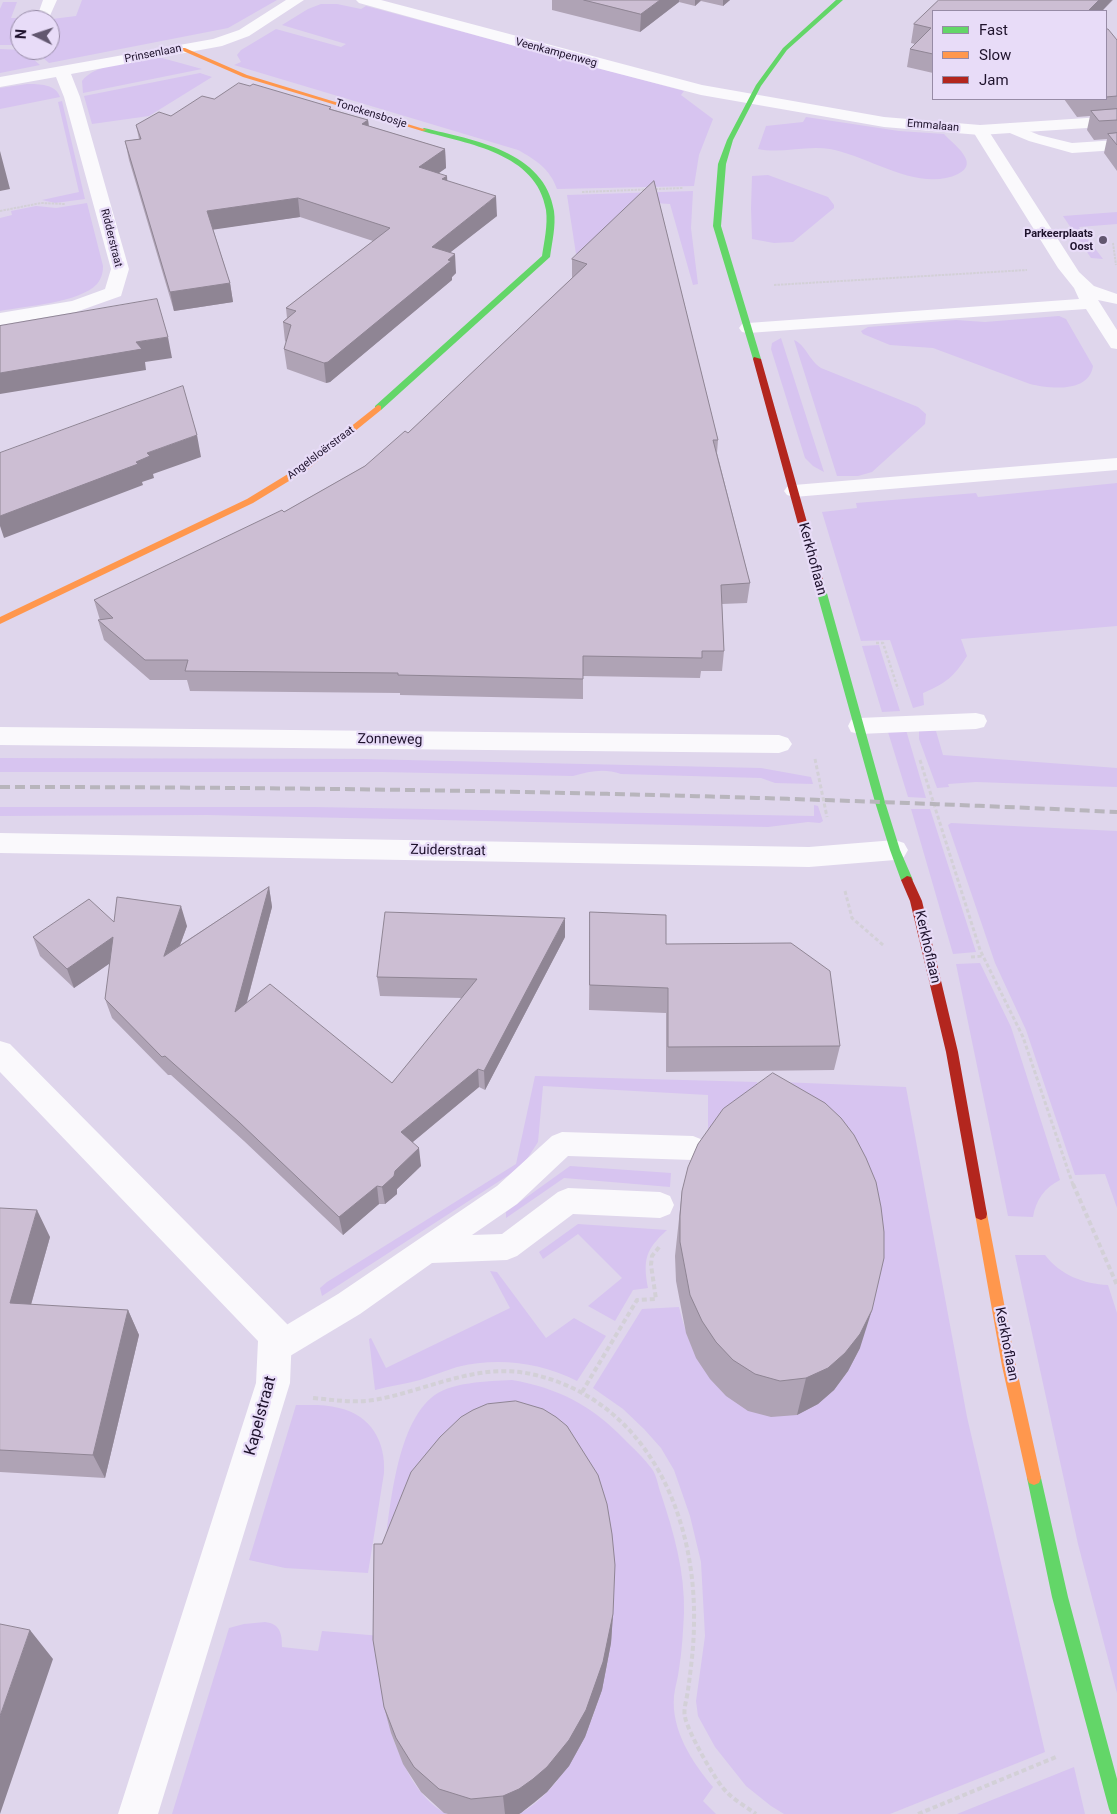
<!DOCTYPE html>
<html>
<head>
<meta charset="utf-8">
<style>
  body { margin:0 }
  #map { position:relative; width:1117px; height:1814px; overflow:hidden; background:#dfd6ec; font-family:Roboto,sans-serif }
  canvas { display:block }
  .legend { position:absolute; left:932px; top:10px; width:175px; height:90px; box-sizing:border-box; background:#e8dcf8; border:1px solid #978ba6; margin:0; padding:6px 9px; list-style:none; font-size:15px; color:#1e122c }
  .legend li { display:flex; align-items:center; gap:10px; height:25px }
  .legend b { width:25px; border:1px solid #978ba6 }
  .north { position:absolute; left:10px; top:10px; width:50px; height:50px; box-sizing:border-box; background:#e8dcf8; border:1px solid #978ba6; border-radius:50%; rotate:274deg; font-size:14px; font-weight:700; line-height:20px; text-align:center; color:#1e122c }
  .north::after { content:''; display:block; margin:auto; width:18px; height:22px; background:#62576f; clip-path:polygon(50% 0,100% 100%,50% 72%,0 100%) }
</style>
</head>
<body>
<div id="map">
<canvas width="1117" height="1814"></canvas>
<ul class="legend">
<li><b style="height:6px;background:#63d668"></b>Fast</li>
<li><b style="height:6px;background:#ff974d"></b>Slow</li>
<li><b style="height:6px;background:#b3261e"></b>Jam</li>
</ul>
<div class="north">N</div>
</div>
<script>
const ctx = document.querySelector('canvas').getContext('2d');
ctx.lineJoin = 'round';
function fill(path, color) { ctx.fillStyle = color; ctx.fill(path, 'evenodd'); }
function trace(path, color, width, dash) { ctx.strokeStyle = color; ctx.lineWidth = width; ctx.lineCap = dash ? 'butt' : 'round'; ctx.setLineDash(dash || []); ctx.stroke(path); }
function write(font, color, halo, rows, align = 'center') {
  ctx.font = font + ' Roboto,sans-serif'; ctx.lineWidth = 4.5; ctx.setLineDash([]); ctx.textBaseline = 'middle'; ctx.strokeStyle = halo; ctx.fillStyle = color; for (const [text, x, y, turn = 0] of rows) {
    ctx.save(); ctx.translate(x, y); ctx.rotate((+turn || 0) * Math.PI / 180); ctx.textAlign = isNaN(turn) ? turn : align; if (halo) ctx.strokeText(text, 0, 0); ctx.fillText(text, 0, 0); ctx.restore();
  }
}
fill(new Path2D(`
  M82 0H277L228 28 49 63 34 50H50V20H44L76 16Z
  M3 2H17L11 18H30L33 20H20V45H0V9Z
  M321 4H337L361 9 366 6 684 91 681 95 713 119 699 155 694 186 557 189C550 169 536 160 518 150L234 65 241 62 237 55 241 50 276 29 341 47 346 44 282 25 308 9Z
  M0 49 23 50 40 65 0 73Z
  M162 58 202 69 83 93 82 81C93 64 143 58 162 58Z
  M200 73 212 77 149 116 92 124 84 96Z
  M27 84C39 84 56 84 60 97L0 109V88Z
  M62 101 85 199 55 203 42 200 79 192 58 102Z
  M806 117 899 131 944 134C953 144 981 163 958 174 919 193 869 156 830 149 806 145 781 154 758 149L766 126 803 122Z
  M768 175 828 197 834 205V208L793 242 774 243 752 239 751 208 752 176Z
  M693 191 691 228 698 284 693 285 670 204 655 203 596 256 576 254 567 195Z
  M87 203 103 266C103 272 102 278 97 284 79 303 26 306 0 311V218L12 215 11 211 36 206 56 208Z
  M1117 212V224L1079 227 1103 259 1091 258 1063 216Z
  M1059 316 1066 319 1093 366C1089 393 1050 389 1030 384L933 348 890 345 863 334 861 331 868 327 956 320 985 322Z
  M781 338 824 472 813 466 805 458 771 349 772 343Z
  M794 340C806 345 808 359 821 368L918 407 926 414 925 424 872 472 858 476H837Z
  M1117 483V626L961 639 967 656C954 677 946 683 923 693L924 705 913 708 890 640 861 641 822 512 857 508 856 503 976 493 978 497Z
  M879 645 881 652 900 711 882 712 862 646Z
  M919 729 936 731 943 755 1117 768V787L976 782 948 784 949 787 937 788 919 739Z
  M906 730 926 798 908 797 888 732Z
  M0 758 362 759 761 768 811 777 813 784 775 783 761 778 621 774C604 768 590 771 573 776L382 772H0Z
  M814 805 818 806 823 821 820 823 808 822 768 827 207 815 0 816V807H314L814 816Z
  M911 809H930L976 952 953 954Z
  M951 823 1117 831V1208L1105 1174 1075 1175 1026 1030 995 963 948 825Z
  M980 963 1011 1027 1060 1180C1044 1188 1036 1200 1033 1217L1008 1216 956 964Z
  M535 1076 757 1082 758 1088 780 1082 906 1087 967 1417 1045 1752 890 1814H784L771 1806 746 1786 715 1747 698 1716 696 1701 705 1636 701 1562 690 1516 674 1470 661 1448 644 1429 623 1409 593 1388 642 1309 679 1307C688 1344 700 1368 727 1396L818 1404C846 1380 857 1359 867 1323L708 1151V1095L543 1086 538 1142 527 1159 515 1171 322 1296 320 1288 327 1282 516 1164Z
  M570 1166 671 1173 670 1187 564 1178 506 1218V1212Z
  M578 1224 667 1230C645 1250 643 1260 648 1288L633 1290 615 1321 588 1306 622 1278 578 1234 543 1259 539 1252Z
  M1015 1255H1045C1060 1275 1084 1284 1108 1285L1117 1313V1693L1078 1544Z
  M490 1271 497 1272 546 1338 574 1318 606 1336 577 1381C540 1362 497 1357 457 1367 444 1371 432 1376 420 1380 405 1384 390 1386 375 1390L369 1339 371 1338 386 1368 510 1308Z
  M512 1380C558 1388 591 1405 624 1439 633 1448 644 1458 652 1469 657 1476 658 1486 661 1494 674 1533 685 1572 684 1613 683 1632 682 1651 679 1669 678 1678 675 1687 674 1696 671 1730 692 1762 713 1787L703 1801 716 1814H519C533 1807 546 1794 556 1782 600 1727 610 1664 613 1596L381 1575C389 1526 392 1432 431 1398 448 1382 489 1381 512 1380Z
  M296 1405C310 1405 325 1404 339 1408 371 1415 386 1442 384 1473L368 1573 285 1568 249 1560Z
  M265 1622C280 1624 282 1633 282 1647L318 1651 322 1631 381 1636 391 1733C402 1763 417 1799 447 1814H172L229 1628 244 1624Z
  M1074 1767 1085 1814H957Z`), '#d7c4f0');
trace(new Path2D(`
  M582 192 683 188
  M0 211 41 203 65 204
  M1113 243 1116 265
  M774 285 1027 270`), '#d3d0d7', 2, [2.5, 1]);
trace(new Path2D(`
  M876 643H883L898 689`), '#d3d0d7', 2.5, [3, 2]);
trace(new Path2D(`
  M815 759 827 817
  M920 760 980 950 1023 1037 1073 1185
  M845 891 852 918 883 945
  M971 957 983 956`), '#d3d0d7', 3, [4, 2.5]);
trace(new Path2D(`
  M1073 1184 1117 1285
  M582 1392 637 1300 656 1299 651 1265 652 1256 660 1246
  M313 1398C334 1400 353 1403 374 1400 426 1391 477 1362 531 1374 646 1399 696 1514 694 1622 694 1645 691 1668 688 1690 687 1699 683 1709 685 1717 688 1732 713 1776 723 1788 732 1799 745 1806 756 1814
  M918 1814 1056 1757`), '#d3d0d7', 4, [5, 3]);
fill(new Path2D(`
  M43 0H57L48 20H36Z
  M1010 123 1039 135 1072 143 1117 140V150L1072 153 1029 141 1005 131 1002 128 1005 125Z
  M980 125 985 127 988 130 1079 272 1094 286 1117 294V304L1098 300 1117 330V349L1111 348 1086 309 748 333 742 332 739 328 742 324 748 323 1079 299 1074 288 1058 268 972 130 975 127Z
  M1117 458V470L794 497 787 495 784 491 787 487 794 485Z
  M976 713 984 715 987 721 984 727 976 729 859 734 851 732 848 726 851 720 859 718Z
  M562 1132 693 1136 703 1140 707 1148 703 1156 693 1160 568 1156 517 1204 472 1235 502 1234 558 1192 568 1188 660 1192 670 1196 674 1205 670 1214 660 1218 573 1214 517 1256 507 1260 432 1263 360 1314 285 1359 274 1363 263 1359 259 1349 263 1339 338 1294 497 1186 552 1136Z`), '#faf9fc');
fill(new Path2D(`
  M286 0H304L249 36 222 46 71 74 80 97 129 269 121 296 76 312 0 325V313L72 301 105 289 111 269 64 97 56 77 0 87V77L213 39 239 30Z
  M356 0H381L702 85 884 117 980 125 1117 116V126L980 135 884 127 701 95 562 59 359 3Z
  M0 727 779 735 788 738 792 744 788 750 779 753 0 745Z
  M0 833 809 847 895 840 904 843 908 850 904 857 895 860 809 867 0 853Z
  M0 1041 10 1044 287 1324 292 1335 290 1383 158 1814H118L256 1383 258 1341 0 1072Z`), '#faf9fc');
fill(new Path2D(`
  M836 0H843L787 50 761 86 733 140 726 164 721 226 761 359 757 361 753 359 713 226 718 164 727 140 756 85 783 48Z
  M424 128C473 140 545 151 554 211 556 226 552 242 550 257L381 410H375V406L542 256C544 242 548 225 546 210 537 153 468 144 422 131L421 130Z
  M818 576 823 579 885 802 900 850 913 880 907 884 901 880 890 850 875 802 813 579Z
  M1034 1471 1039 1473 1041 1478 1068 1597 1117 1779V1814H1111L1109 1809 1052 1597 1027 1478 1029 1473Z`), '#63d668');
fill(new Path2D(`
  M181 48H185L247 75 427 130 422 131 243 77 181 50Z
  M378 405 381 406V410L307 470 253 503 0 624V617L247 499 301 466Z
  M981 1208 986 1210 987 1214 1016 1366 1041 1478 1039 1483 1034 1485 1029 1483 1027 1478 1002 1366 975 1214 976 1210Z`), '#ff974d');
fill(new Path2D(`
  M754 357 761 359 823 579 821 581H815L813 579 753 359Z
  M907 876 911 877 922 901 958 1052 987 1214 986 1218 981 1220 976 1218 975 1214 946 1052 910 901 901 880Z`), '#b3261e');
trace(new Path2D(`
  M0 787C373 787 745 794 1117 812`), '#b8b5bc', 4, [10, 5]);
fill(new Path2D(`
  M552 0H730L723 6 701 1 695 6 679 2 640 32 552 10Z
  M939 0H1113L1102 11H933V73L907 67 910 49 915 44 911 43 914 24Z
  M1106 29 1117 40V171L1104 153 1107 139 1094 140 1087 130 1090 116 1077 117 1064 99H1106Z
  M214 99 331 107V109L368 120 369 126 445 149 446 168 438 173 447 181 497 216 450 252 456 273 452 277V280L330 382 326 383 287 369 284 349 286 342 285 341 283 322 287 318 286 308 373 241 300 217 213 229 230 283 233 302 174 311 129 160 125 141 139 139 136 125 171 116Z
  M654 181 718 440 717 453 750 583 747 603 722 604 724 651 722 671H701L700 678 583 676V699L400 695V693L190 691 187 680H150L104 640 98 620H100L94 600 284 512 365 466 408 433 572 278V259Z
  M269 887 272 907 247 1002 392 1083 462 998 380 996 377 977 565 937 485 1090 479 1087 413 1142 421 1166 397 1189V1194L385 1204H379L343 1235 244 1141 171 1075H168L112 1018 105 999 110 963 74 988 40 956 33 937 114 922 187 926 180 945Z
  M590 912 666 944 840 1046 834 1070 666 1072V1013L589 1010Z
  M682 1191 860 1348 848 1371 834 1390 818 1404 797 1415 771 1417 748 1411 726 1396 710 1379 696 1358 686 1333 676 1281 675 1256Z
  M0 1208 50 1237 31 1305 128 1310 139 1335 105 1478 0 1472Z
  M613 1614 611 1643 602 1690 585 1737 569 1766 547 1792 534 1803 519 1814H448L444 1813 421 1792 403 1764 391 1733 384 1707Z`), '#afa3b5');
fill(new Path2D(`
  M660 0H679V2L640 32 641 14Z
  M695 0H701L695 6Z
  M723 0H730L723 6Z
  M1099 0H1112L1102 11H1088Z
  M368 120 370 139 362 124Z
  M445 149 446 168 421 186 419 167Z
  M0 151 10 189 0 191Z
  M447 176 448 194 442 179Z
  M496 196 497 216 433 266 432 247Z
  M298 198 300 217 211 230 207 211Z
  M455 254 456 273 452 277V280L330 382 326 383 324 363Z
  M230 283 233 302 174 311 170 292Z
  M168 337 172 358 145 362 146 370 0 394V373L136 342Z
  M197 435 201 457 153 474 154 478 142 482 143 485 4 538 0 526V516L136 462 147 453Z
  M269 887 272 907 239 1031 235 1012Z
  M181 906 187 926 169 975 164 956Z
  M565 918V937L485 1090 484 1071Z
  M113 937 119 957 74 988 67 969Z
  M478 1069 479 1087 403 1150 401 1132Z
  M419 1148 421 1166 397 1189V1194L385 1204 382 1187 395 1171Z
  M377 1186 379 1204 343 1235 339 1217Z
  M37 1210 50 1237 24 1329 10 1303Z
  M128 1310 139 1335 105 1478 93 1455Z
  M872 1310 860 1348 848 1371 834 1390 818 1404 797 1415 806 1378Z
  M613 1614 611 1643 602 1690 585 1737 569 1766 547 1792 521 1813 519 1814H505L503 1796Z
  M30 1630 53 1659 0 1814V1716Z`), '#8f8594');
const building = new Path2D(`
  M584 0H660L641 14Z
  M939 0H1099L1088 11H933V54L910 49 931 28 914 24Z
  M1106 29H1108L1117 40V96L1106 97Z
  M239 83 250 86 253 84 331 107 329 109 368 120 362 124 445 149 419 167 447 176 442 179 496 196 432 247 455 254 448 260 451 261 328 362 324 363 284 349 291 325 283 322 296 311 286 308 390 228 298 198 207 211 230 283 170 292 125 141 141 139 136 125 159 112 171 116 202 96 214 99Z
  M1117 109V120L1099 121 1091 111Z
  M1117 133V145L1108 134Z
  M654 181 718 440H713L750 583 721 585 724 651H702V658L583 656V679L398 675V673L185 671 188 660H145L98 620 113 618 94 600 282 510 284 512 365 466 405 431 408 433 587 264 572 259Z
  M157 299 168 337 136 342 142 349 0 373V326Z
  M183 386 197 435 147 453 150 456 136 462 138 464 0 516V453Z
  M269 887 235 1012 270 984 392 1083 477 979 377 977 385 912 565 918 484 1071 478 1069 401 1132 419 1148 395 1171 394 1176 382 1187 377 1186 339 1217 239 1122 165 1056 162 1057 105 999 113 937 67 969 33 937 89 899 114 922 117 897 181 906 164 956Z
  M590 912 666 915V944L791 943 830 971 840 1046 668 1047V988L590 985Z
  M773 1073 825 1103 841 1118 854 1135 866 1158 876 1182 881 1207 884 1232V1258L872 1310 860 1334 845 1353 828 1368 806 1378 780 1381 755 1374 733 1360 716 1342 702 1321 690 1295 680 1242V1216L682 1191 688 1167 698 1144 723 1109Z
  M0 1208 37 1210 10 1303 128 1310 93 1455 0 1450Z
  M516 1401 543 1409 556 1417 567 1426 598 1475 607 1504 612 1534 615 1565 613 1614 603 1662 586 1710 569 1740 547 1767 533 1779 519 1789 503 1796 471 1799 439 1789 414 1767 396 1738 384 1707 373 1640 374 1544H382L411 1472 440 1437 461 1417 473 1410 487 1404Z
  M0 1624 30 1630 0 1716Z`);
fill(building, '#ccbed3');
trace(building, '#8f8594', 1);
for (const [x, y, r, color] of [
  [1103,240,5,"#62576f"]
]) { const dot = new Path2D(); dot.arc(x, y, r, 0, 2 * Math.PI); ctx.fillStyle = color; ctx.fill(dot); trace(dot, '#e8dcf8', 2); }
write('11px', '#1e122c', '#e8dcf8', [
  ["Veenkampenweg",556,53,15],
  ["Prinsenlaan",153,54,-11],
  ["Tonckensbosje",371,114,17],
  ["Emmalaan",933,126,5],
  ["Ridderstraat",111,238,76],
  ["Angelsloërstraat",321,453,-37]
]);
write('bold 11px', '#1e122c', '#e8dcf8', [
  ["Parkeerplaats",1093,234],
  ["Oost",1093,247]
], 'right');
write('14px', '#1e122c', '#e8dcf8', [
  ["Kerkhoflaan",812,559,75],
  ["Zonneweg",390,740,1],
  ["Zuiderstraat",448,851,1],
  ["Kerkhoflaan",927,947,77],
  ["Kerkhoflaan",1006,1344,79]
]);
write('16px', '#1e122c', '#e8dcf8', [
  ["Kapelstraat",261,1416,-75]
]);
</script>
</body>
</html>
